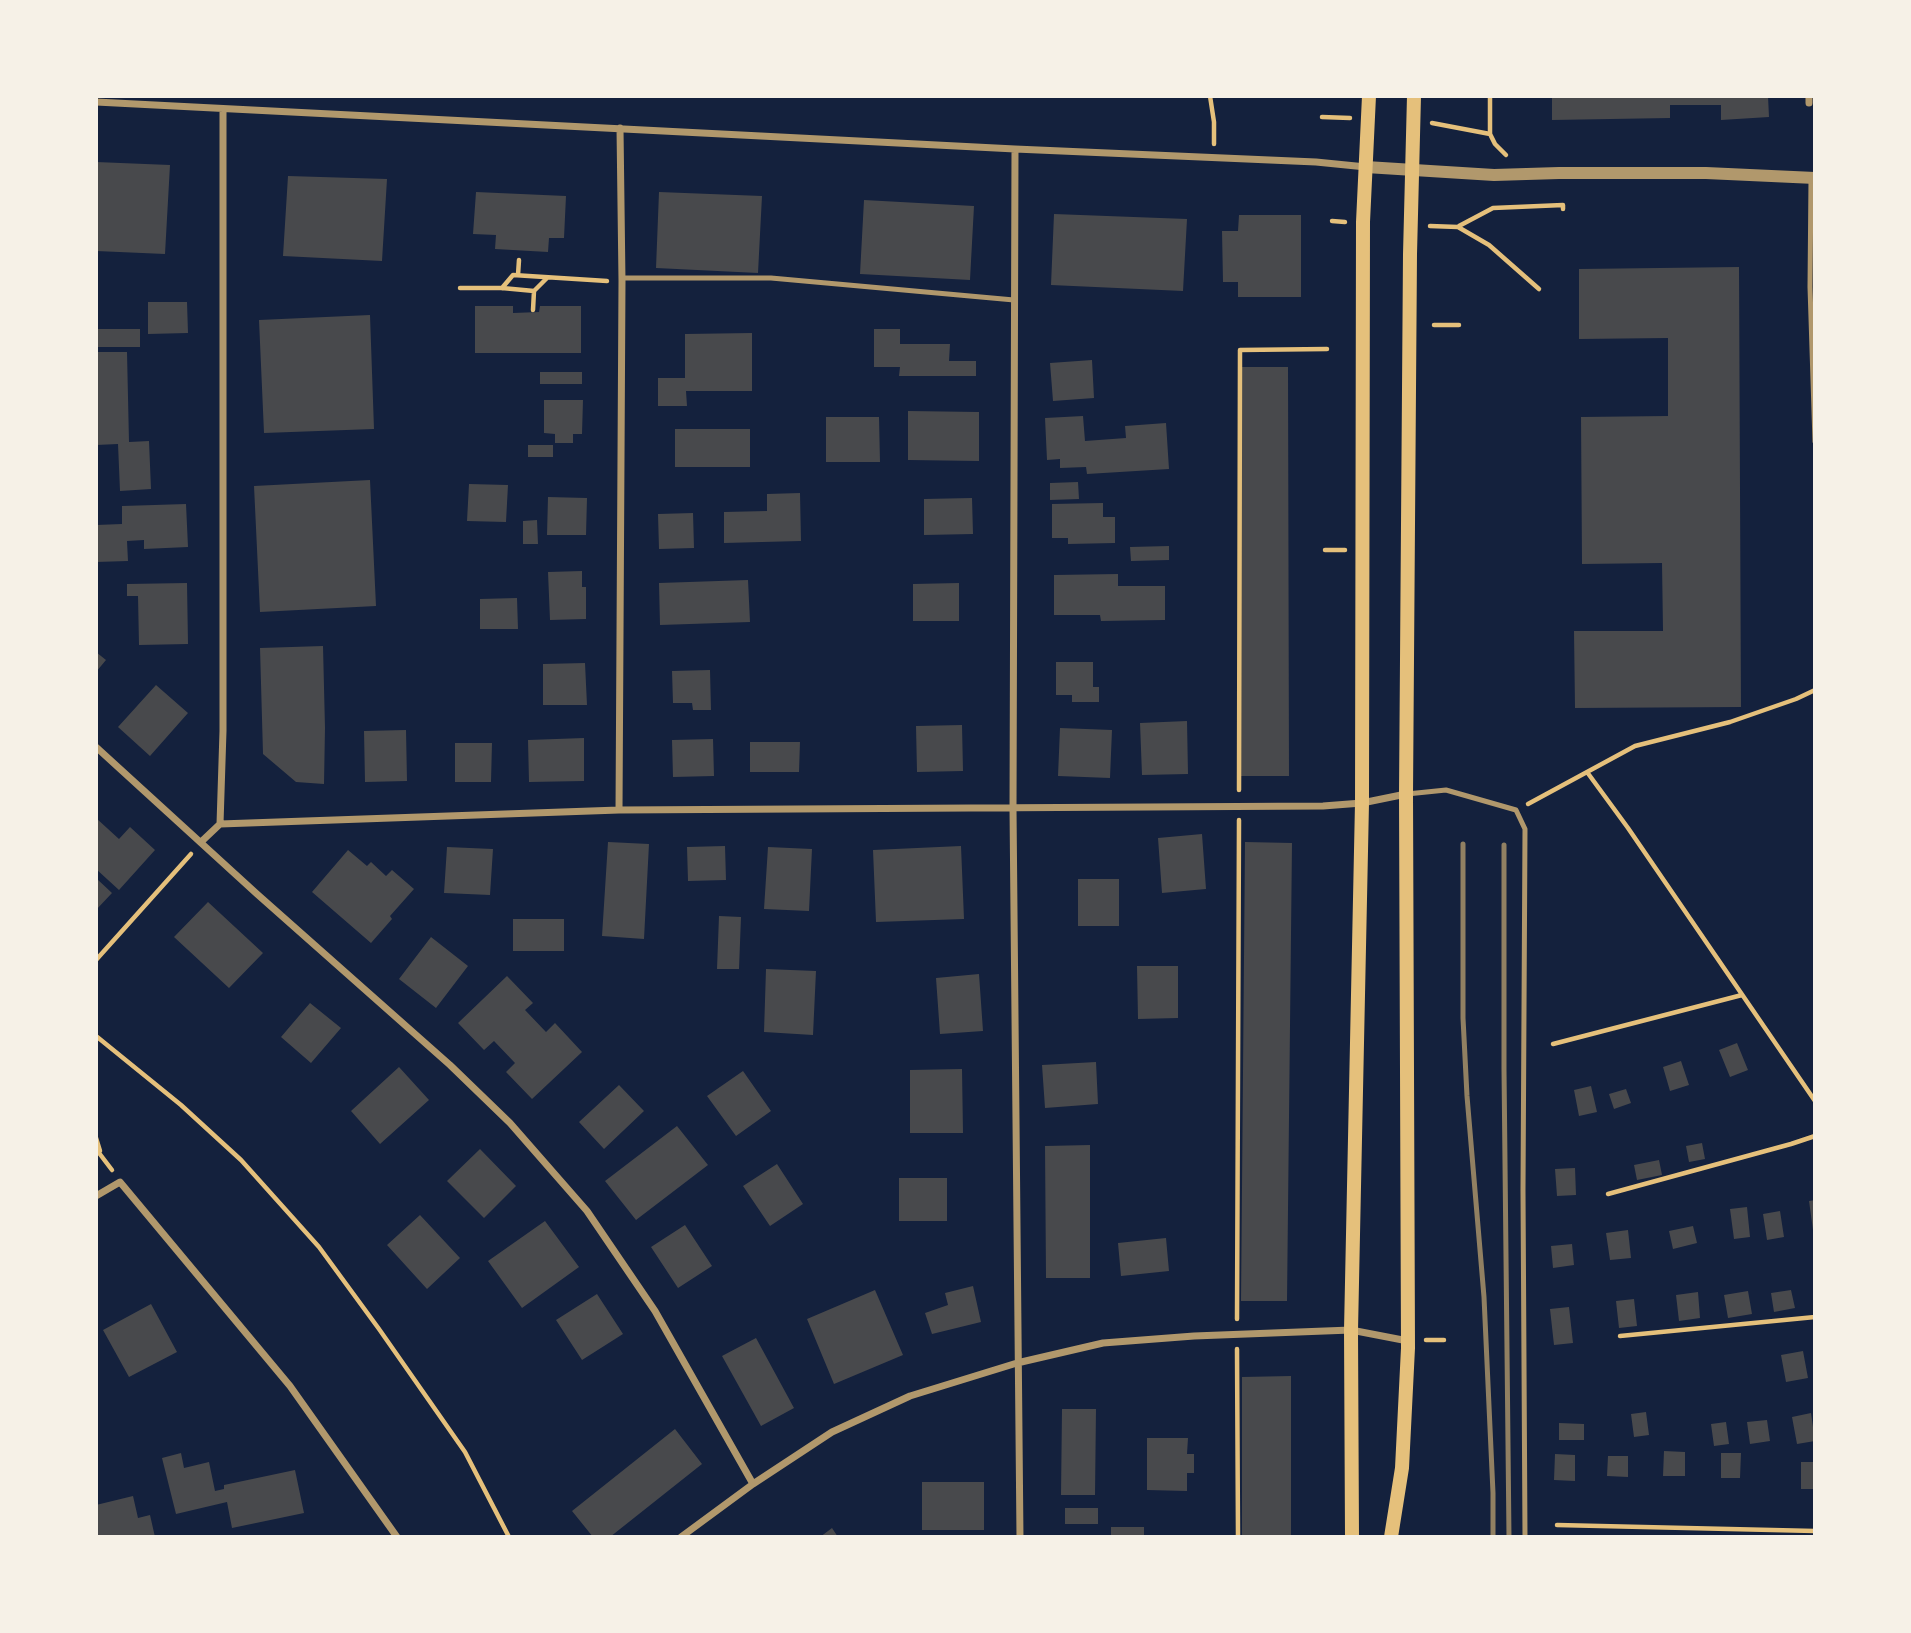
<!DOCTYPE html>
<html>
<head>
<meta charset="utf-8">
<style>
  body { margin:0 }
  #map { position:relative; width:1911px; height:1633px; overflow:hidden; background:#14213d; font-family:"Archivo Narrow",sans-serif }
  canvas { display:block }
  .frame { position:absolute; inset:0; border:98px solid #f6f1e7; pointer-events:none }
</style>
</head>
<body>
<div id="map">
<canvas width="1911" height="1633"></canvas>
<div class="frame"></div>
</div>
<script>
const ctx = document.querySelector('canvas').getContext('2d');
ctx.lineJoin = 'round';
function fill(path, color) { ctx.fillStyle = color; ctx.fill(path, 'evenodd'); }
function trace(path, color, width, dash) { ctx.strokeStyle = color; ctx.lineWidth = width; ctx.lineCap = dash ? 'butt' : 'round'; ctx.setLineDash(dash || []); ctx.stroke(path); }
fill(new Path2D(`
  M1552 96H1768L1769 117 1721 120V105H1670V118L1552 120Z
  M96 162 170 165 165 254 96 251Z
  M288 176 387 179 382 261 283 256Z
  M476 192 566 196 564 238H549L548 252 495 249 496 235 473 234Z
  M659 192 762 196 758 273 656 268Z
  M864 200 974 206 970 280 860 274Z
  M1054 214 1187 219 1183 291 1051 285Z
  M1239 215H1301V297H1238V282H1223L1222 231H1238Z
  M1739 267 1741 707 1575 708 1574 631H1663L1662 563 1582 564 1581 417 1668 416V338L1579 339V269Z
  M148 302H187L188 333 148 334Z
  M475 306H513V313L539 312 540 306H581V353H475Z
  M370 315 374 429 264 433 259 320Z
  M96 329H140V347H96Z
  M874 329H900V344H950L949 361H976V376H899L900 367H874Z
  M752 333V391H686L687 406H658V378H685V334Z
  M96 352H127L129 442 149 441 151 489 120 491 118 444 96 445Z
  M1092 360 1094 398 1053 401 1050 363Z
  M1240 367H1288L1289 776H1241Z
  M540 372H582V384H540Z
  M544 400H583L582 434H573V443H555V434L544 433Z
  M908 411 979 412V461L908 460Z
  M1083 416 1085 441 1126 438 1125 426 1166 423 1169 469 1087 474 1086 467 1060 468V459L1047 460 1045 418Z
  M826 417H879L880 462H826Z
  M675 429H750V467H675Z
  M528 445H553V457H528Z
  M370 480 376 606 260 612 254 486Z
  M1078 482 1079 499 1050 500V483Z
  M469 484 508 485 506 522 467 521Z
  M800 493 801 541 724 543V512L767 511V494Z
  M548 497 587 498 586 535H547Z
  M972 498 973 534 924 535V499Z
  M1103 503V517H1115V543L1068 544V538H1052V504Z
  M186 504 188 547 144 549V540L127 541 128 561 96 562V525L122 524V506Z
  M693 513 694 548 659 549 658 514Z
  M537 520 538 544H523V521Z
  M1169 546V560L1131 561 1130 547Z
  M582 571V587H586V619L550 620 548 572Z
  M1118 574V586H1165V620L1101 621 1100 615H1054V575Z
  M748 580 750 622 660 625 659 583Z
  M187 583 188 644 139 645 138 596H127V584Z
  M959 583V621H913V584Z
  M517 598 518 629H480V599Z
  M323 646 325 728 324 784 296 782 263 754 260 648Z
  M96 652 106 660 96 672Z
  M1056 662H1093V687H1099V702H1072V695H1056Z
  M585 663 587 705H543V664Z
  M710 670 711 710H693L692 703H673L672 671Z
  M156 685 188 713 150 756 118 727Z
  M1187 721 1188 774 1142 775 1140 723Z
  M962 725 963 771 917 772 916 726Z
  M1060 728 1112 730 1110 778 1058 776Z
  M406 730 407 781 365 782 364 731Z
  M584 738V781L529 782 528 740Z
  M713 739 714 776 673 777 672 740Z
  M750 742H800L799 772H750Z
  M455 743H492L491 782H455Z
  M96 818 119 839 130 827 155 850 119 890 96 869Z
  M1202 834 1206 889 1162 893 1158 838Z
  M608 842 649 844 644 939 602 936Z
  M1245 842 1292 843 1287 1301H1241Z
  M725 846 726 880 688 881 687 847Z
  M961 846 964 919 876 922 873 850Z
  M447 847 493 849 490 895 444 893Z
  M768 847 812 849 809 911 764 909Z
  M348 850 367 866 371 862 386 876 392 870 414 889 390 916 392 919 371 943 312 892Z
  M96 878 112 893 96 910Z
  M1078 879H1119V926H1078Z
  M208 902 263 953 229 988 174 937Z
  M719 916 741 917 739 969H717Z
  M513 919H564V951H513Z
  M431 937 468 966 436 1008 399 979Z
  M1137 966H1178V1018L1138 1019Z
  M766 969 816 971 813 1035 764 1032Z
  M979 974 983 1031 940 1034 936 978Z
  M507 976 533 1003 525 1010 546 1032 555 1023 582 1052 532 1099 506 1072 515 1063 494 1041 484 1050 458 1023Z
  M310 1003 341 1028 311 1063 281 1037Z
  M1737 1043 1748 1070 1730 1077 1719 1050Z
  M1681 1061 1689 1085 1670 1091 1663 1067Z
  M1096 1062 1098 1104 1045 1108 1042 1065Z
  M399 1067 429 1100 380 1144 351 1111Z
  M962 1069 963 1133H910V1070Z
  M743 1071 771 1111 736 1136 707 1096Z
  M619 1085 644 1111 604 1149 579 1122Z
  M1591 1086 1597 1112 1579 1116 1574 1090Z
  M1626 1089 1631 1103 1614 1109 1609 1094Z
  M677 1126 708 1165 636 1220 605 1181Z
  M1702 1143 1705 1159 1689 1162 1686 1146Z
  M1090 1145V1278H1046L1045 1146Z
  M480 1149 516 1186 484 1218 447 1181Z
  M1659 1160 1662 1175 1637 1180 1634 1165Z
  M777 1164 803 1204 770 1226 743 1186Z
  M1575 1168 1576 1195 1557 1196 1555 1169Z
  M899 1178H947V1221H899Z
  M1815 1200V1229L1813 1230 1809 1201Z
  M1747 1207 1750 1237 1734 1239 1730 1209Z
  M1780 1211 1784 1237 1767 1240 1763 1214Z
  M420 1215 460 1258 427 1289 387 1245Z
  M545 1221 579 1267 522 1308 488 1261Z
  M685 1225 712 1266 678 1288 651 1247Z
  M1693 1226 1697 1243 1673 1249 1669 1231Z
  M1628 1230 1631 1258 1610 1260 1606 1233Z
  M1166 1238 1169 1271 1121 1276 1118 1243Z
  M1572 1244 1574 1265 1553 1268 1551 1246Z
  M973 1286 981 1322 932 1334 925 1313 948 1305 945 1293Z
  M875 1290 903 1355 834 1384 807 1319Z
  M1791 1290 1795 1308 1774 1312 1771 1293Z
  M1748 1291 1752 1314 1728 1318 1724 1295Z
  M1698 1292 1700 1318 1679 1321 1676 1295Z
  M597 1294 623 1334 582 1360 556 1320Z
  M1634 1299 1637 1326 1619 1328 1616 1301Z
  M151 1304 177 1352 129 1377 103 1330Z
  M1569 1307 1573 1343 1554 1345 1550 1309Z
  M756 1338 794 1408 761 1426 722 1356Z
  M1803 1351 1808 1378 1786 1382 1781 1355Z
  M1291 1376V1537H1242V1377Z
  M1062 1409H1096L1095 1495H1061Z
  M1646 1412 1649 1435 1634 1437 1631 1414Z
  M1811 1413 1815 1441 1797 1444 1792 1417Z
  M1767 1420 1770 1441 1750 1444 1747 1422Z
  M1726 1422 1729 1444 1714 1446 1711 1424Z
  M1559 1423 1584 1424V1440H1559Z
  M675 1429 702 1464 610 1537H593L572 1511Z
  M1147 1438H1188L1187 1454H1194V1473H1187V1491L1147 1490Z
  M1664 1451 1685 1452V1476H1663Z
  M181 1453 184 1468 209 1462 215 1491 224 1489V1485L295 1470 304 1513 232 1528 227 1502 176 1514 162 1458Z
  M1721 1453H1741L1740 1478H1721Z
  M1555 1454 1575 1455V1481L1554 1480Z
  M1608 1456H1628V1477L1607 1476Z
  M1801 1462H1815V1489H1801Z
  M922 1482H984V1530H922Z
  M133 1496 138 1518 150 1515 155 1537H96V1505Z
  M1065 1508H1098V1524H1065Z
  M1111 1527H1144V1537H1111Z
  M832 1528 838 1537H820Z`), '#48494c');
trace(new Path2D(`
  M1210 96 1214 122V144
  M1490 96V134
  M1322 117 1350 118
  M1432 123 1490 134 1495 144 1506 155
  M1332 221 1345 222
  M1430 226 1458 227 1489 245 1539 289
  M1459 226 1493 208 1563 205V209
  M518 275 519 260
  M460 288H502L534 291 547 278
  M502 288 513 275 607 281
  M533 310 534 291
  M1434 325H1459
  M1325 550H1345
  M1587 772 1628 828 1815 1101
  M1239 790 1240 350 1327 349
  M1528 804 1635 746 1730 722 1796 699 1815 690
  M96 960 191 854
  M96 1036 181 1105 241 1160 319 1247 379 1329 465 1452 509 1537
  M1553 1044 1742 995
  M96 1138 100 1151
  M96 1149 112 1170
  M1608 1194 1791 1144 1815 1136
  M1237 1319 1239 820
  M1620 1336 1815 1317
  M1426 1340H1444
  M1237 1349 1238 1537
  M1557 1525 1815 1531`), '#e5c07b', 4.5);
trace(new Path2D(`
  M1811 179 1810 287 1815 442
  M622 278H771L1014 300
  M1407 794 1446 790 1516 810 1525 829 1523 1190 1525 1537`), '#b1986c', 5);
trace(new Path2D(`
  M1809 96V103
  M96 102 1015 149 1316 162 1366 167
  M223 109V731L220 824 619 810 1323 806 1362 803 1406 794
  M1015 149 1013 808 1020 1537
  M96 747 257 894 450 1065 510 1123 587 1211 655 1311 753 1484
  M619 810 622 281 620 128
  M201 842 220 824
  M96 1196 120 1182 290 1386 397 1537
  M681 1537 753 1484 832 1432 910 1396 1017 1363 1103 1343 1194 1336 1351 1330 1408 1341`), '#b1986c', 7);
trace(new Path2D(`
  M1366 167 1494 175 1559 173H1706L1815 178`), '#b1986c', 12);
trace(new Path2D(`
  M1352 1537 1351 1330 1362 803 1363 222 1369 96
  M1391 1537 1402 1468 1408 1348 1406 794 1410 254 1414 96`), '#e5c07b', 14);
trace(new Path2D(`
  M1463 844V1018L1467 1096 1484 1297 1493 1493V1537
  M1504 845V1069L1509 1537`), '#918062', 5);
</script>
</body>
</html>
